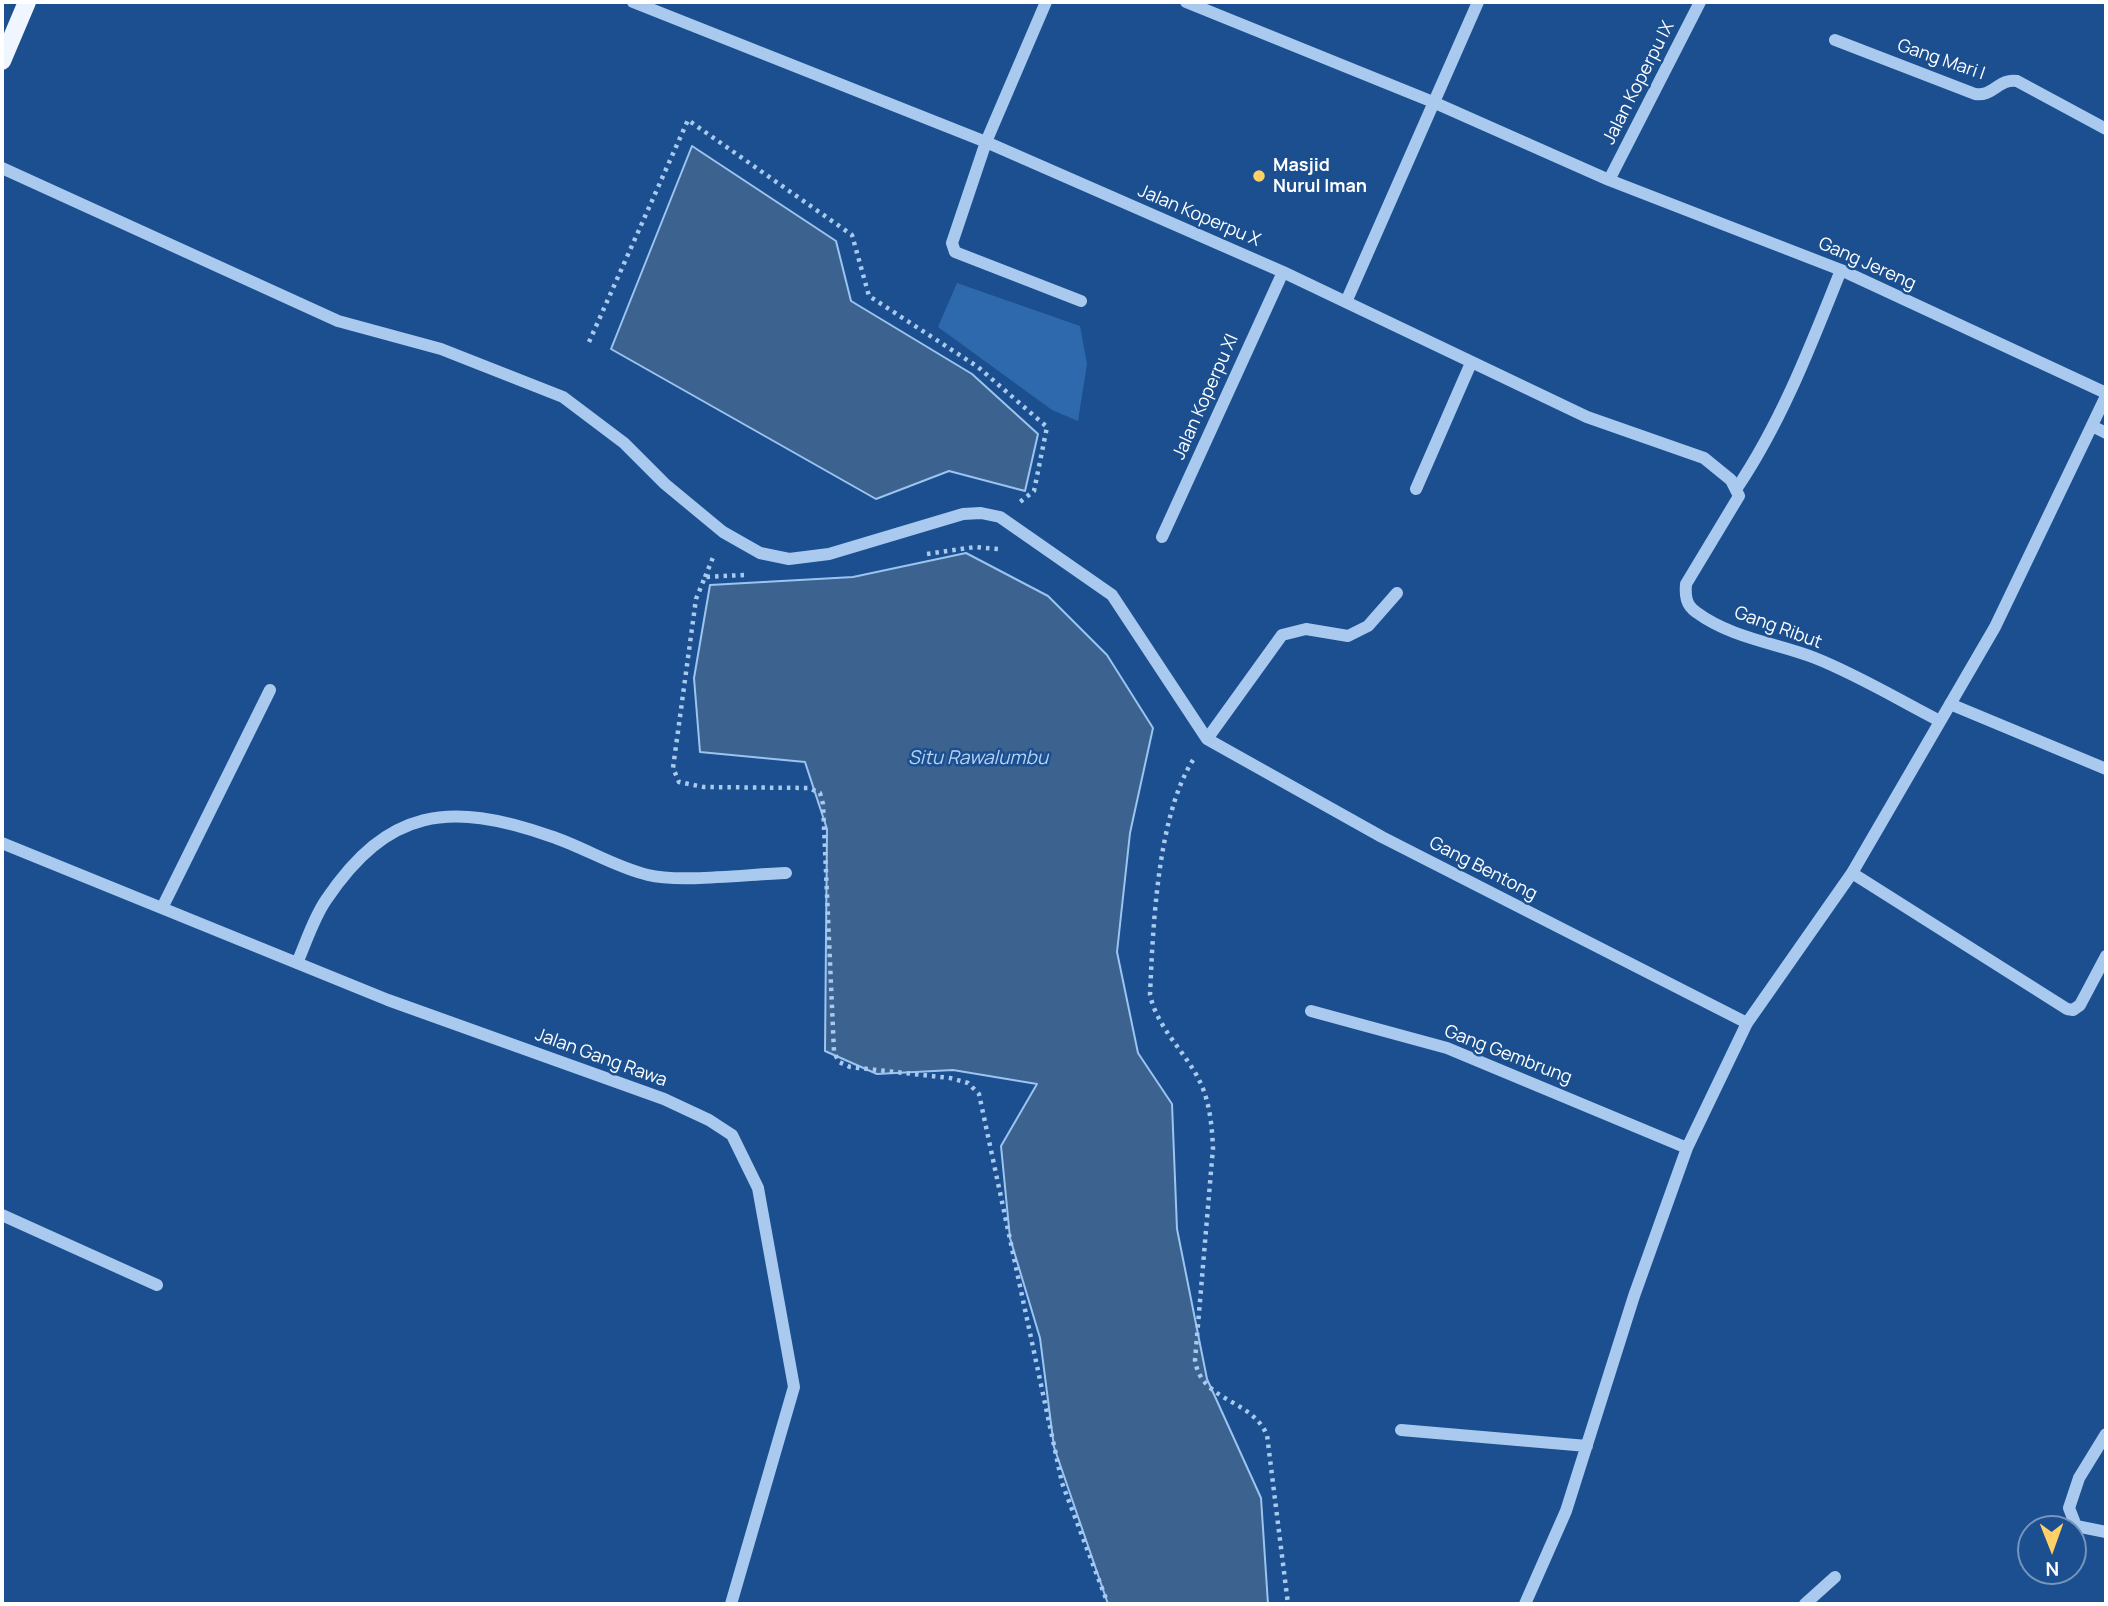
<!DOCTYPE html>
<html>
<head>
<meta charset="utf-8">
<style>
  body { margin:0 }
  #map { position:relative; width:2108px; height:1606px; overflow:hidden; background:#1b4f8f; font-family:Manrope,sans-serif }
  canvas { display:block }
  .frame { position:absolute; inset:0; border:4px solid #fff; pointer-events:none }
  .north { position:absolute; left:2017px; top:1515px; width:70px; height:70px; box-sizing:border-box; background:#1b4f8f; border:2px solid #7695bc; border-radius:50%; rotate:179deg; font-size:19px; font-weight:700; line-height:28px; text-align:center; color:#fff }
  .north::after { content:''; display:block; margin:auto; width:24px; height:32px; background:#ffd166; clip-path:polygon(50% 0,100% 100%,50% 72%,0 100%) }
</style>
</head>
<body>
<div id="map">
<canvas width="2108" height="1606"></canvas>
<div class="frame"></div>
<div class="north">N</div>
</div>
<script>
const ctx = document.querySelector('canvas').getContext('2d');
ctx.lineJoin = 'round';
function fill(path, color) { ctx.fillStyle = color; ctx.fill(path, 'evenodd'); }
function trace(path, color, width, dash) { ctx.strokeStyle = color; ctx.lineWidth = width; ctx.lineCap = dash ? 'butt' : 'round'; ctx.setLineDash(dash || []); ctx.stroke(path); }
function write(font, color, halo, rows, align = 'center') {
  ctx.font = font + ' Manrope,sans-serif'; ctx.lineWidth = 5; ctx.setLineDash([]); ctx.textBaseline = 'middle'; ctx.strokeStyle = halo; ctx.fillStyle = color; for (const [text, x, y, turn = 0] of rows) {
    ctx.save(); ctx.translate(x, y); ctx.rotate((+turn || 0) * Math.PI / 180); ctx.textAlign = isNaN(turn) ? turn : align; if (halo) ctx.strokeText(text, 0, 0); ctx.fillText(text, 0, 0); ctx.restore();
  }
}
fill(new Path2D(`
  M957 283 1080 326 1087 364 1078 421 1052 410 938 327Z`), '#2e69ad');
const water = new Path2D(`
  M692 146 836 241 851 301 972 374 1038 434 1025 491 949 471 876 499 611 349Z
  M966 553 1048 596 1107 655 1153 728 1130 833 1117 952 1138 1053 1172 1104 1177 1229 1207 1379 1261 1498 1268 1604H1108L1054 1447 1040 1338 1010 1238 1001 1146 1037 1084 953 1070 877 1074 825 1051 827 829 805 762 700 752 694 678 710 585 853 577Z`);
fill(water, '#3c6290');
trace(water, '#9cc4f0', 2);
trace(new Path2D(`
  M589 342 688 120 852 235 869 296 978 367 1047 427 1034 491 1020 502
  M927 554 975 547 998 549
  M744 575 705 577 696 599 673 768 679 782 704 787 809 788 820 793 823 804 834 1052 839 1062 850 1067 950 1078 968 1083 979 1094 1062 1483 1108 1604
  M705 577 714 555
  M1193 760C1157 817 1153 928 1150 995 1158 1030 1187 1053 1201 1084 1210 1104 1212 1127 1213 1148L1195 1360C1201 1402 1251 1398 1267 1435L1288 1604`), '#a9c9ee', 4.5, [3.5, 5]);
trace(new Path2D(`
  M633 2 986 142 1283 272 1587 417 1704 458 1731 480 1739 496 1686 584C1685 596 1686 605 1696 612 1731 638 1776 643 1815 658 1858 675 1899 700 1940 721
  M1046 2 986 142 952 243 955 252 1081 301
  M1186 2 1433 102 1609 180 1841 270 2106 393
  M1835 40 1975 94C1993 97 1999 78 2017 81L2106 129
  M2 168 338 321 441 349 563 397 624 443 665 484 723 532 760 553 789 559 829 554 963 514 981 513 1000 517 1112 595 1207 739 1382 837 1747 1023
  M1609 180 1700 2
  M1346 302 1478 2
  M2092 426 2106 433
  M1737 488C1782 421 1811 345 1841 270
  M1416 489 1471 363
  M1162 537 1283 272
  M1950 704 2106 769
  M1207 739 1282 635 1306 629 1348 636 1368 626 1397 593
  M2 843 388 1000 664 1099 709 1120 732 1135 758 1188 794 1387 731 1604
  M1852 873 2067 1009 2073 1010 2080 1005 2106 956
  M162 908 270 690
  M297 963C306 943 313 919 326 900 388 808 449 801 550 836 584 847 614 867 648 875 679 883 751 874 786 873
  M1311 1011 1447 1048 1687 1148
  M2 1215 157 1285
  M1401 1430 1587 1446
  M2106 1434 2079 1478 2069 1508 2076 1526 2106 1532
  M1525 1604 1566 1511 1634 1296 1687 1148 1747 1023 1852 873 1995 627 2106 396
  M1805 1604 1835 1577`), '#a9c9ee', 12);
trace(new Path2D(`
  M2 61 27 2`), '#f0f6ff', 18);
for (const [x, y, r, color] of [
  [1259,176,7,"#ffd166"]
]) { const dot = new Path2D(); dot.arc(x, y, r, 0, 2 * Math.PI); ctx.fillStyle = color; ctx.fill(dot); trace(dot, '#1b4f8f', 2.5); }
write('18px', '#fff', '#1b4f8f', [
  ["Gang Mari I",1941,60,19],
  ["Jalan Koperpu IX",1639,83,-63],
  ["Jalan Koperpu X",1199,216,23],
  ["Gang Jereng",1867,264,24],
  ["Jalan Koperpu XI",1206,397,-66],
  ["Gang Ribut",1778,628,20],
  ["Gang Bentong",1483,869,27],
  ["Gang Gembrung",1508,1055,21],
  ["Jalan Gang Rawa",601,1058,20]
]);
write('bold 18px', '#fff', '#1b4f8f', [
  ["Masjid",1273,166],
  ["Nurul Iman",1273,187]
], 'left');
write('italic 19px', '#b5d3f5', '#1b4f8f', [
  ["Situ Rawalumbu",978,759]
]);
</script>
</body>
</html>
